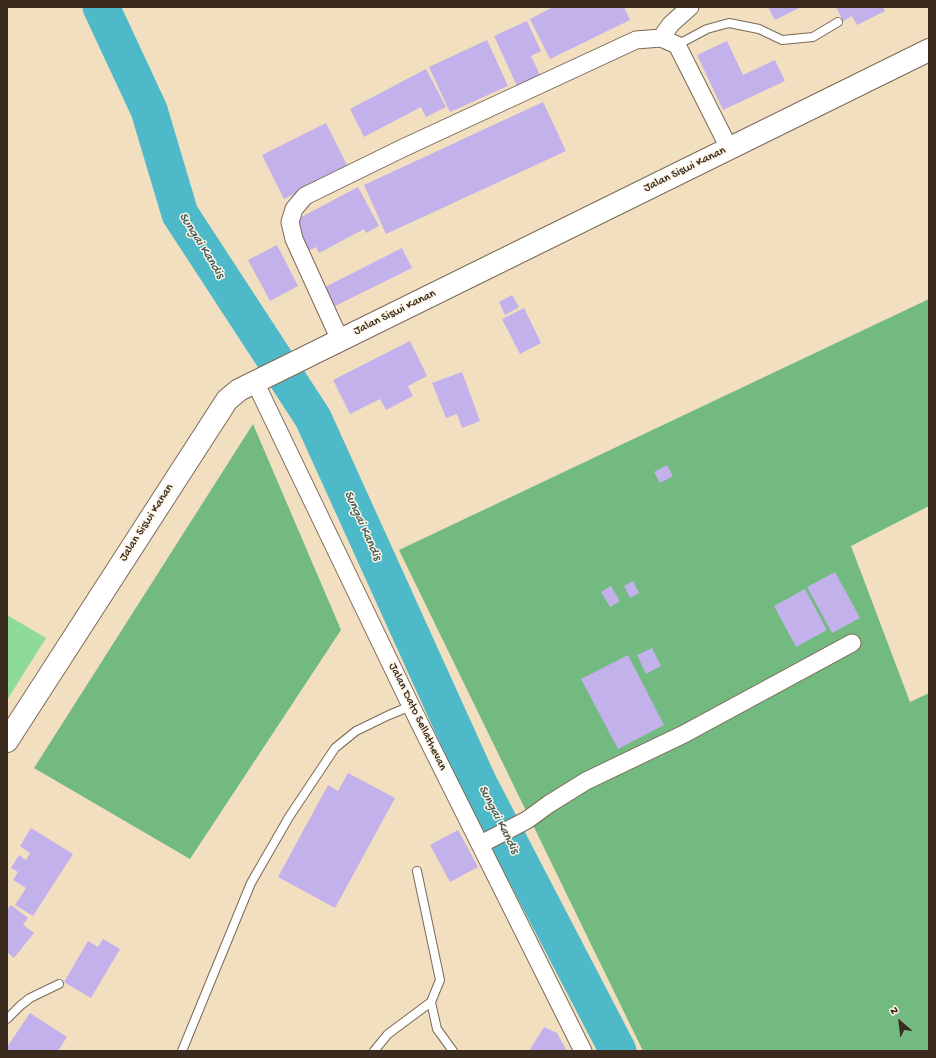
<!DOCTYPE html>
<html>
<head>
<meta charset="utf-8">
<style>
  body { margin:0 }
  #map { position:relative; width:936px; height:1058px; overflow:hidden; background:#f1dfc0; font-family:"Gochi Hand",sans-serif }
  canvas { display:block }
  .frame { position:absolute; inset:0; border:8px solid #3b2a1e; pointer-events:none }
  .north { position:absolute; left:880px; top:1002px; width:40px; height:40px; -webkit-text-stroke:3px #fcf5e5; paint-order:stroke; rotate:332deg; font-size:11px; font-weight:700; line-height:16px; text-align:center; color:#3b2a1e }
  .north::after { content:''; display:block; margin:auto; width:14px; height:18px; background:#3b2a1e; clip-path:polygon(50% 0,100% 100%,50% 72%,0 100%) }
</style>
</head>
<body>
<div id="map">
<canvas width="936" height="1058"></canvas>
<div class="frame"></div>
<div class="north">N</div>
</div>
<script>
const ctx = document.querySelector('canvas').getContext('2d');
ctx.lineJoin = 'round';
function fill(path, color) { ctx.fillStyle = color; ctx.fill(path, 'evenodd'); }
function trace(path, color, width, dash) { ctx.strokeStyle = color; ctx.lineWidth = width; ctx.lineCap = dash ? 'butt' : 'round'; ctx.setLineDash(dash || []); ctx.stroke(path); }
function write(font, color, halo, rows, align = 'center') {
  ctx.font = font + ' "Gochi Hand",sans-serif'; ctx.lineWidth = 3; ctx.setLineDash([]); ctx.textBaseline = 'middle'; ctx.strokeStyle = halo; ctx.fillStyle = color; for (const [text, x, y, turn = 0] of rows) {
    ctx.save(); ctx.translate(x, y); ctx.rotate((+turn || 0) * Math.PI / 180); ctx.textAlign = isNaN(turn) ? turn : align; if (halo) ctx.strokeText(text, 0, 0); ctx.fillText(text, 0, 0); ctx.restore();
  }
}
fill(new Path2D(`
  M7 615 46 638 7 700Z`), '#8eda97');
fill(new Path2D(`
  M929 299V506L851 546 910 702 929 693V1051H643L399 550Z
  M253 424 341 630 190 859 34 768Z`), '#72ba80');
trace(new Path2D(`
  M101 7 149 110 180 214 313 418 478 782 618 1051`), '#4ebac9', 37);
fill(new Path2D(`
  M553 7H624L630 20 550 59 530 19Z
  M768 7H801L775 20Z
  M836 7H883L885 11 857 25 852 16 843 21Z
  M527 21 541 51 531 56 540 75 517 86 494 36Z
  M487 40 508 86 450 112 429 67Z
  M727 41 743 75 775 60 785 81 723 110 697 55Z
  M426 69 446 107 426 117 421 107 364 137 350 109Z
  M543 102 566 151 386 234 364 185Z
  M326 123 348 167 284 199 262 155Z
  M358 187 379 226 366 233 364 229 319 253 316 247 308 251 292 222Z
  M277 245 298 286 270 301 248 260Z
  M402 248 412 268 331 308 321 289Z
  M512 295 519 307 505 315 499 302Z
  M524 308 541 343 520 354 502 319Z
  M410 341 427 376 408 386 413 396 386 410 380 399 350 414 333 380Z
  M462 372 480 421 462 428 457 414 446 418 432 383Z
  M667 465 673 476 660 483 654 472Z
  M835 572 860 618 832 633 807 587Z
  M633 581 639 593 630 598 624 586Z
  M611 586 620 601 610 607 601 592Z
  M805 589 827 630 796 647 774 606Z
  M652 648 661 666 646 674 637 655Z
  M628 655 664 725 618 749 581 679Z
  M348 773 395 798 335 908 278 877 328 785 338 791Z
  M31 828 73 854 33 916 15 905 26 888 13 880 18 872 11 868 19 855 26 860 30 853 20 846Z
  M458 830 478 867 450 882 430 845Z
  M11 905 28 918 23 925 34 933 14 958 7 952V910Z
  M103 939 120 949 91 998 64 982 88 941 98 947Z
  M30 1013 67 1037 58 1051H7V1047Z
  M544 1027 557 1033 567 1051H529Z`), '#c3b1ec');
const lane = new Path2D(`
  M677 45 707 29 729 23 759 29 782 40 813 37 838 22
  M417 871 440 980 431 1002 437 1029 453 1051
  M7 1019 21 1005 30 998 59 984
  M182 1051 251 883 289 817 335 748 356 731 389 715 411 706
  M374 1051 388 1034 431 1002`);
const street = new Path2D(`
  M661 38 671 24 690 7
  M340 340 294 239 290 222 294 209 305 196 403 148 636 40 661 38 677 45 729 148
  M255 382 411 706 583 1051
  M481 844 527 820 549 804 586 781 684 734 852 643`);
const secondary = new Path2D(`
  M7 741 227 400 239 390 929 50`);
trace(lane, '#7b6957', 10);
trace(street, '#7b6957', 19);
trace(secondary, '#7b6957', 24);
trace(lane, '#fff', 8);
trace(street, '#fff', 17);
trace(secondary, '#fff', 22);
write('12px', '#3b2a1e', '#fcf5e5', [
  ["Jalan Siswi Kanan",685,170,-26],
  ["Jalan Siswi Kanan",395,313,-26],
  ["Jalan Siswi Kanan",147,523,-57],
  ["Jalan Dato Sellathevan",417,717,64]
]);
write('italic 13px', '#425c5a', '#fcf5e5', [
  ["Sungai Kandis",201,246,58],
  ["Sungai Kandis",362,526,66],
  ["Sungai Kandis",498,820,63]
]);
</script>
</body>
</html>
